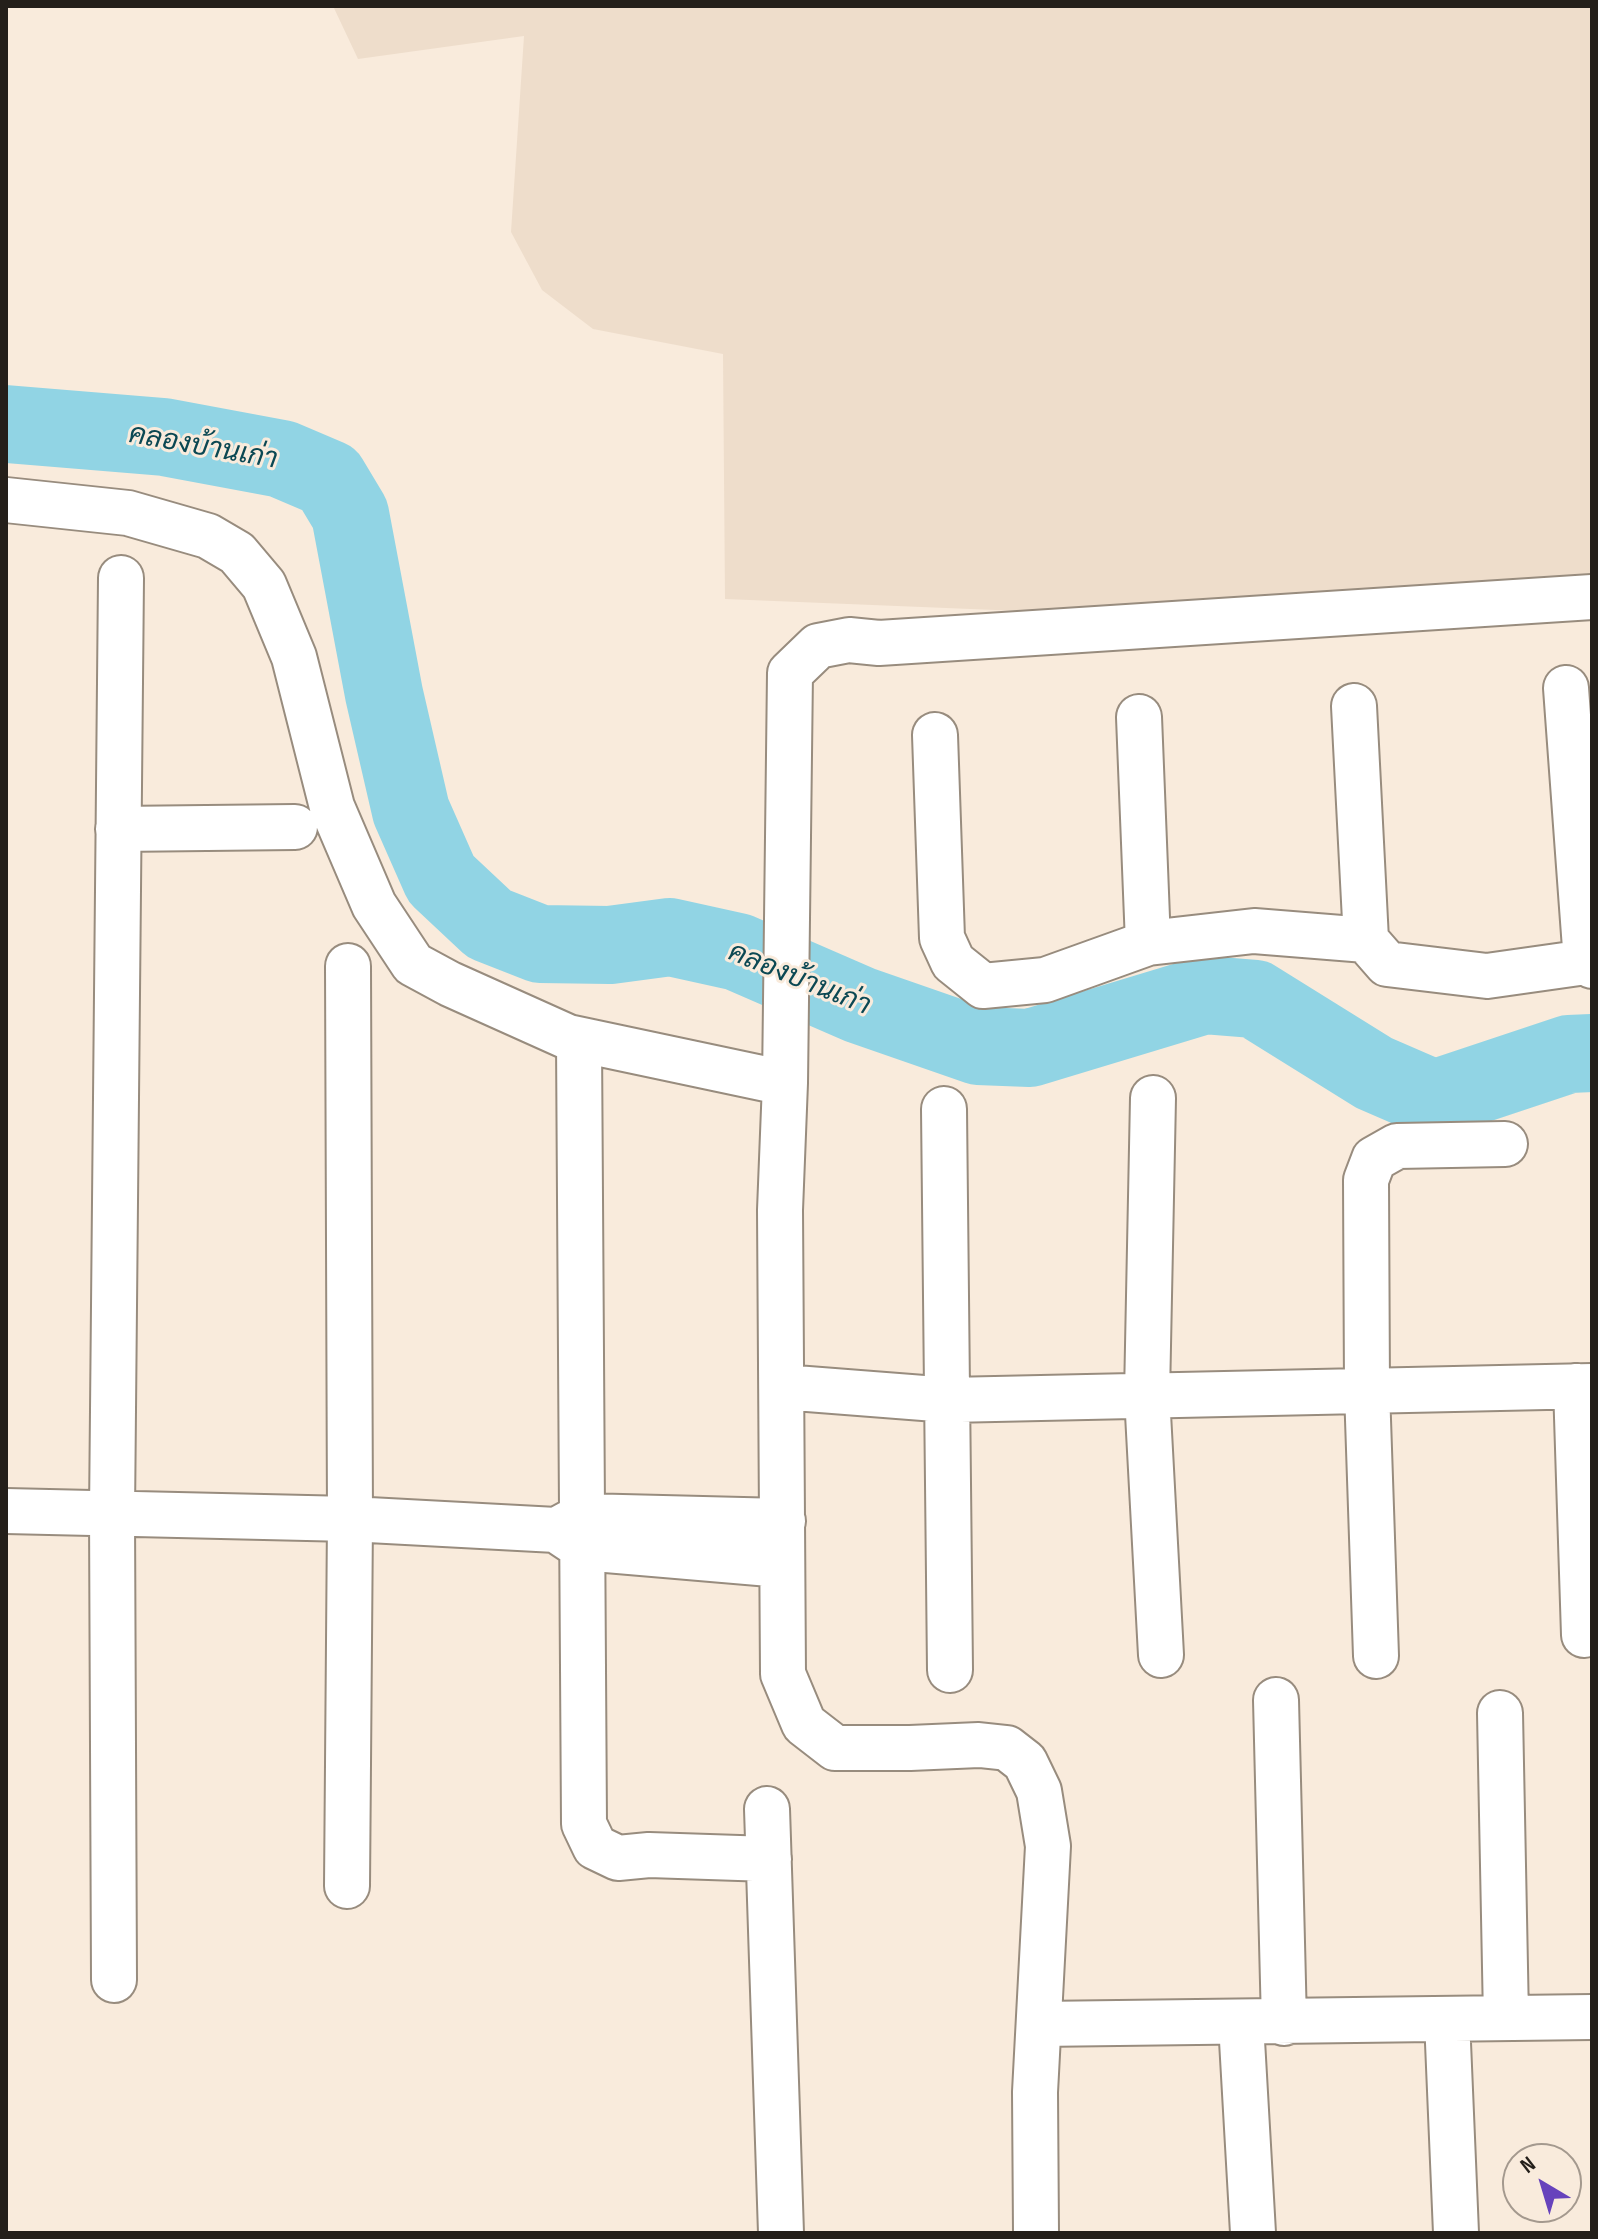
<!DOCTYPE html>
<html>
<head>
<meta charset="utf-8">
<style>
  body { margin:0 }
  #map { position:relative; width:1598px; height:2239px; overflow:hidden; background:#f9ebdc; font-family:"Sofia Sans Condensed",sans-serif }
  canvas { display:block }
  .frame { position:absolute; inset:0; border:8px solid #241f1a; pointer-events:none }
  .north { position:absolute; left:1502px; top:2143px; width:80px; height:80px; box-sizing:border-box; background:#f9ebdc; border:2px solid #a4998e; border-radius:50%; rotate:322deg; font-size:22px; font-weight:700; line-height:32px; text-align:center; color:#241f1a }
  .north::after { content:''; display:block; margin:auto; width:28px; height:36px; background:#6743bc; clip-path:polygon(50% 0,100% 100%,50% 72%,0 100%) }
</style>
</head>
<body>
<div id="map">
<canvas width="1598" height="2239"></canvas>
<div class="frame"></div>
<div class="north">N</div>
</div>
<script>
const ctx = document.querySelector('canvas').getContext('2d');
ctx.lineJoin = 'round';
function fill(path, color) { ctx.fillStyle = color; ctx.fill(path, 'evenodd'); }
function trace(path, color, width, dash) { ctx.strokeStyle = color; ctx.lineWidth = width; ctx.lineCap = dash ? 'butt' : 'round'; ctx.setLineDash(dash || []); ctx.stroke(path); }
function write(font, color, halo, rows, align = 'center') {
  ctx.font = font + ' "Sofia Sans Condensed",Sarabun,sans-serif'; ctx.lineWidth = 6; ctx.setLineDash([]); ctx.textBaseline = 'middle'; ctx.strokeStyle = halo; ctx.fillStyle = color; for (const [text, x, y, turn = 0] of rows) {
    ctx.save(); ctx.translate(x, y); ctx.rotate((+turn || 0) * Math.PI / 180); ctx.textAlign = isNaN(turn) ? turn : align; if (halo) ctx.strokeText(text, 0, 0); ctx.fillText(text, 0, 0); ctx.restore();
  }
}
fill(new Path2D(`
  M333 6H1592V583L1069 613 725 599 723 354 593 329 542 290 511 232 524 36 358 59Z`), '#eeddcb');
trace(new Path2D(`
  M6 424 164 437 282 459 329 479 350 514 384 694 411 811 441 879 489 924 540 944 610 945 670 937 738 952 860 1005 978 1046 1030 1048 1205 995 1255 999 1374 1073 1434 1099 1569 1054 1592 1053`), '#91d4e4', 78);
const minor = new Path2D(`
  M6 500 128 513 208 536 237 553 264 585 294 657 332 807 374 905 413 964 450 984 568 1037 785 1083
  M1566 688 1586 962
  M1354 706 1366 940
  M1139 717 1148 943
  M935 735 942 938 953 962 983 986 1045 980 1148 943 1254 931 1366 940 1387 964 1487 976 1586 962 1592 966
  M118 829 295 827
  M579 1041 584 1824 595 1847 618 1858 649 1855 769 1859
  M1153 1098 1147 1395 1161 1655
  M944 1109 950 1670
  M1576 1386 1584 1635
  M782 1387 949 1400 1592 1386
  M6 1511 350 1519 556 1530 583 1548 782 1565
  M558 1529 582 1516 783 1521
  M1376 1656 1367 1390 1366 1180 1374 1159 1397 1146 1505 1144
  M1276 1700 1284 2023
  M1500 1713 1506 2018
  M767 1809 781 2233
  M347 1886 350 1519 348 966
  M114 1980 112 1513 121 578
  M1447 2019 1456 2233
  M1241 2023 1253 2233
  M1039 2024 1592 2017
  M1036 2233 1035 2092 1048 1846 1039 1791 1025 1762 1007 1748 979 1745 910 1748H835L804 1724 783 1674 780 1210 785 1083 790 673 818 646 849 640 879 643 1592 597`);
trace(minor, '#988c7e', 48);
trace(minor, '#fff', 44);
write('italic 28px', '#0b4853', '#f9ebdc', [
  ["คลองบ้านเก่า",203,448,10],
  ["คลองบ้านเก่า",799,980,22]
]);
</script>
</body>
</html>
